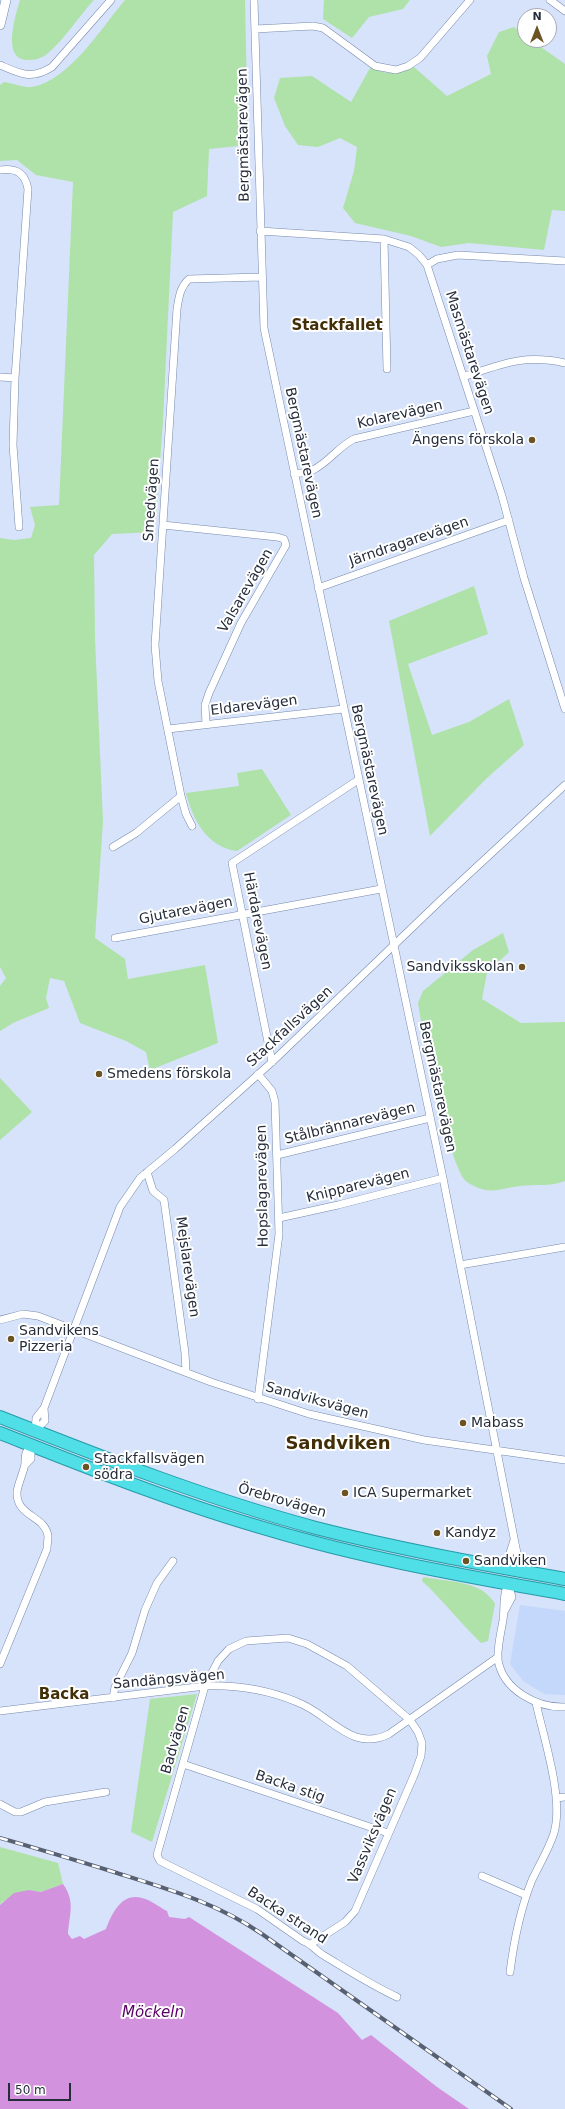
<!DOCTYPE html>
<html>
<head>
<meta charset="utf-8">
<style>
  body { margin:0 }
  #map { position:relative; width:565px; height:2109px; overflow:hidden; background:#d6e3fa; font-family:"DejaVu Sans",sans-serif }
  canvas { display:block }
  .north { position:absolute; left:517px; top:8px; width:40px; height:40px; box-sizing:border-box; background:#fff; border:1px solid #a8abb1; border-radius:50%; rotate:0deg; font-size:11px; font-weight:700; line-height:16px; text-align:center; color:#252d3b }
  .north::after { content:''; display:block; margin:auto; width:14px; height:18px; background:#6c5324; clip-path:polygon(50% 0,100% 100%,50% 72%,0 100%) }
  .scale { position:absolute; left:8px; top:2083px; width:63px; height:18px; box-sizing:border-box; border:2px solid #252d3b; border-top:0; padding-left:5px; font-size:12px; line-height:14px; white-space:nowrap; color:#252d3b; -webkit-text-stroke:3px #fff; paint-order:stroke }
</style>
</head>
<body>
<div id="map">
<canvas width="565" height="2109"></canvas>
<div class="north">N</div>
<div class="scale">50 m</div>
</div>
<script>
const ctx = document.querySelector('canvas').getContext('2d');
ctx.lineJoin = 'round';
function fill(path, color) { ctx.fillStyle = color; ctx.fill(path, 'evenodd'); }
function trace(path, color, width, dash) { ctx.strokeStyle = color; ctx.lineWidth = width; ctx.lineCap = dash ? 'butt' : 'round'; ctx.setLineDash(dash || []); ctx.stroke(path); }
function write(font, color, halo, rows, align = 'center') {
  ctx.font = font + ' "DejaVu Sans",sans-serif'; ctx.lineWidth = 4; ctx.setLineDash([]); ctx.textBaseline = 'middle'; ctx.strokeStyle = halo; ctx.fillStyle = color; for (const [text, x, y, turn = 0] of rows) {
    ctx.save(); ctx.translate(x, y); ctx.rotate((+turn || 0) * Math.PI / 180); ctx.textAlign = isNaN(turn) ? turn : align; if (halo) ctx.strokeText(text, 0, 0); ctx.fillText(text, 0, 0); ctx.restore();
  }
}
fill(new Path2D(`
  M520 1605 565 1611V1695L544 1694 523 1681 510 1664Z`), '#c4d8fb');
fill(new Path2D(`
  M20 0H94C78 17 65 39 47 54 41 59 34 60 27 60 1 59 16 14 20 0Z
  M125 0H245L248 145 209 149 207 196 173 212 163 421 155 532 112 534 94 555 95 638 103 822 95 938 125 959 128 979 205 965 218 1043 150 1070 146 1052 126 1041 80 1023 64 981 50 978 46 998 49 1008 13 1023 0 1031V986L6 978 0 967V538L14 540 31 538 35 525 30 507 59 505 73 182 36 175 17 160 0 161V85L4 82C12 83 24 88 32 87 70 80 101 28 125 0Z
  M324 0H410L403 9 369 17 352 38 323 19Z
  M514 27 525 36V40H531L565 64V211L552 210 544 250 469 243 441 247 411 236 355 223 343 208 354 171 357 147 340 138 318 147 298 145 285 126 274 98 280 78 312 76 351 102 370 68 387 73 414 67 447 96 491 74 487 56 499 32Z
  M474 586 488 634 408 664 432 735 469 722 509 699 524 745 487 778 430 836 389 621Z
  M262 769 291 815 237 851C207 847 193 820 186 793L239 786 237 773Z
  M503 933 509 952 487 973 482 999 521 1023 565 1022V1181C551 1187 535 1184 520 1186 497 1189 489 1196 467 1182 450 1171 422 1030 418 1003L423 991 473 950Z
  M0 1078 32 1112 0 1140Z
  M423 1577C448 1582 482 1580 495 1604L488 1641 481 1643C460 1623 443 1600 422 1581Z
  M197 1694 152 1842 131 1832 150 1699Z
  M0 1847 58 1863 63 1884 41 1892 29 1890 2 1902 0 1905Z`), '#afe2a8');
fill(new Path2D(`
  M63 1884C76 1902 69 1915 68 1934L72 1939 80 1936 84 1939 106 1929C112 1913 122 1892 142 1898 151 1900 159 1907 167 1911L169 1917 185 1919 189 1917 338 2013 362 2040 371 2035 437 2087 469 2109H0V1905L14 1893 29 1890 41 1892Z`), '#d392de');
const minor = new Path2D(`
  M254 0 264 328 443 1178 518 1558 516 1563 509 1569
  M550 0 565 11
  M255 29 313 26 323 28 375 66 396 70 408 66 420 58 470 0
  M0 65C21 74 31 80 52 67L111 0
  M0 170C17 168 25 173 28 189L15 378 13 445 19 527
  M260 231 384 239 409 247 419 255 427 265 502 496 524 578 565 709
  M384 239 387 369
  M427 265 437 259 458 255 565 261
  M0 377 15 378
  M463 377C502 364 523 354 565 363
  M294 474C300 473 307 473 313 470 329 462 338 447 354 439L474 411
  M163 525 277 537 284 539 286 545 241 623 209 693 205 705 206 724
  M318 588 509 520
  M168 729 343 709
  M192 826 186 814 181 796 158 681 155 645 177 309C179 297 180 287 189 279L261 277
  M113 847 136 833 181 796
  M115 938 381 889
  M272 1062 232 863 358 780
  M258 1074 272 1091 275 1102 279 1234 258 1399
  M277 1155 430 1118
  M147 1172 153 1191 164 1200 185 1353 186 1372
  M279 1218 338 1205 443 1178
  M460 1265 565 1247
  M0 1320 23 1314 38 1316 211 1382 309 1414 424 1440 565 1460
  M35 1431 36 1418 44 1408 120 1207 140 1178 175 1149 272 1062 442 899 565 785
  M35 1431 45 1421 44 1408
  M25 1465 31 1459V1445
  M509 1569V1556L514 1540
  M508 1584C502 1597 505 1606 503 1620 501 1632 497 1648 498 1660 503 1690 537 1708 565 1707
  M504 1612 512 1597 508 1584
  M0 1664 47 1549C47 1545 48 1540 48 1536 45 1515 16 1517 17 1492 18 1484 22 1476 24 1468 27 1458 22 1456 31 1445
  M113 1698 115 1687 132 1653 145 1610 157 1583 173 1561
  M0 1711 205 1686C236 1685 268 1690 297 1702 330 1714 351 1753 389 1734L498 1657
  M183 1764 388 1833
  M556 1798 565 1797
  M0 1804 15 1812H21L45 1802 106 1792
  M482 1876 526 1895
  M311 1944 345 1922 355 1911 415 1773 421 1756 422 1743 418 1732 410 1720 347 1666 307 1644 288 1638 246 1641 229 1649 218 1661 205 1686 157 1855 160 1861 168 1865 257 1909 303 1941C312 1944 316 1951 323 1955 348 1970 371 1985 397 1997
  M510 1972C514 1940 520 1910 532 1880 539 1865 549 1849 554 1833 564 1799 544 1739 536 1703`);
const tertiary = new Path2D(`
  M0 25 6 0`);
const trunk = new Path2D(`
  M0 1417C104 1458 208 1499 316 1528 398 1549 482 1564 565 1579
  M0 1433C89 1468 178 1504 270 1530 367 1559 466 1576 565 1594`);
trace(minor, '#7689ac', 8);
trace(tertiary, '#7689ac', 10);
trace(trunk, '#259ba7', 14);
trace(minor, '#fff', 7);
trace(tertiary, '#fff', 9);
trace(trunk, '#50dee7', 12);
const rail = new Path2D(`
  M0 1838C39 1849 78 1861 117 1873 168 1889 217 1903 262 1934L511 2109`);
trace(rail, '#586172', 4);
trace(rail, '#fff', 2.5, [8]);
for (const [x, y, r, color] of [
  [532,440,4,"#6c5324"],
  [522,967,4,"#6c5324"],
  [99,1074,4,"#6c5324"],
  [11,1339,4,"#6c5324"],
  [463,1423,4,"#6c5324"],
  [86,1467,4,"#6c5324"],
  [345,1493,4,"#6c5324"],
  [437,1533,4,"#6c5324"],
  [466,1561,4,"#6c5324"]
]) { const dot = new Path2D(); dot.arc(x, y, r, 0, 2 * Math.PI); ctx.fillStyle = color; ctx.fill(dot); trace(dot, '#fff', 1.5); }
write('14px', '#252d3b', '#fff', [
  ["Bergmästarevägen",244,135,-91],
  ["Masmästarevägen",469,353,72],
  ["Kolarevägen",400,415,-13],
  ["Bergmästarevägen",303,453,78],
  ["Smedvägen",152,500,-86],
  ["Järndragarevägen",409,542,-19],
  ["Valsarevägen",246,591,-60],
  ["Eldarevägen",254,706,-7],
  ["Bergmästarevägen",369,770,78],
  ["Gjutarevägen",186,911,-11],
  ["Härdarevägen",257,921,79],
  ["Stackfallsvägen",290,1027,-43],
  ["Bergmästarevägen",437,1087,78],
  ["Stålbrännarevägen",350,1124,-14],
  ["Hopslagarevägen",263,1186,-91],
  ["Knipparevägen",358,1186,-14],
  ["Mejslarevägen",187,1267,82],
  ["Sandviksvägen",317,1401,15],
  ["Örebrovägen",282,1501,16],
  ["Sandängsvägen",169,1680,-5],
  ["Badvägen",176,1740,-74],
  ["Backa stig",290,1787,19],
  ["Vassviksvägen",373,1836,-67],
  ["Backa strand",287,1916,33]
]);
write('14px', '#252d3b', '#fff', [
  ["Ängens förskola",524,440,"right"],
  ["Sandviksskolan",514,967,"right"],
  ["Smedens förskola",107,1074],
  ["Sandvikens",19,1331],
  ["Pizzeria",19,1347],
  ["Mabass",471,1423],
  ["Stackfallsvägen",94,1459],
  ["södra",94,1475],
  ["ICA Supermarket",353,1493],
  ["Kandyz",445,1533],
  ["Sandviken",474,1561]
], 'left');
write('bold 15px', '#422f07', '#fff', [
  ["Stackfallet",337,326],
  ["Backa",64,1695]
]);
write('italic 15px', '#580165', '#fff', [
  ["Möckeln",153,2013]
]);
write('bold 18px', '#422f07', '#fff', [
  ["Sandviken",338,1444]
]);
</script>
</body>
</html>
